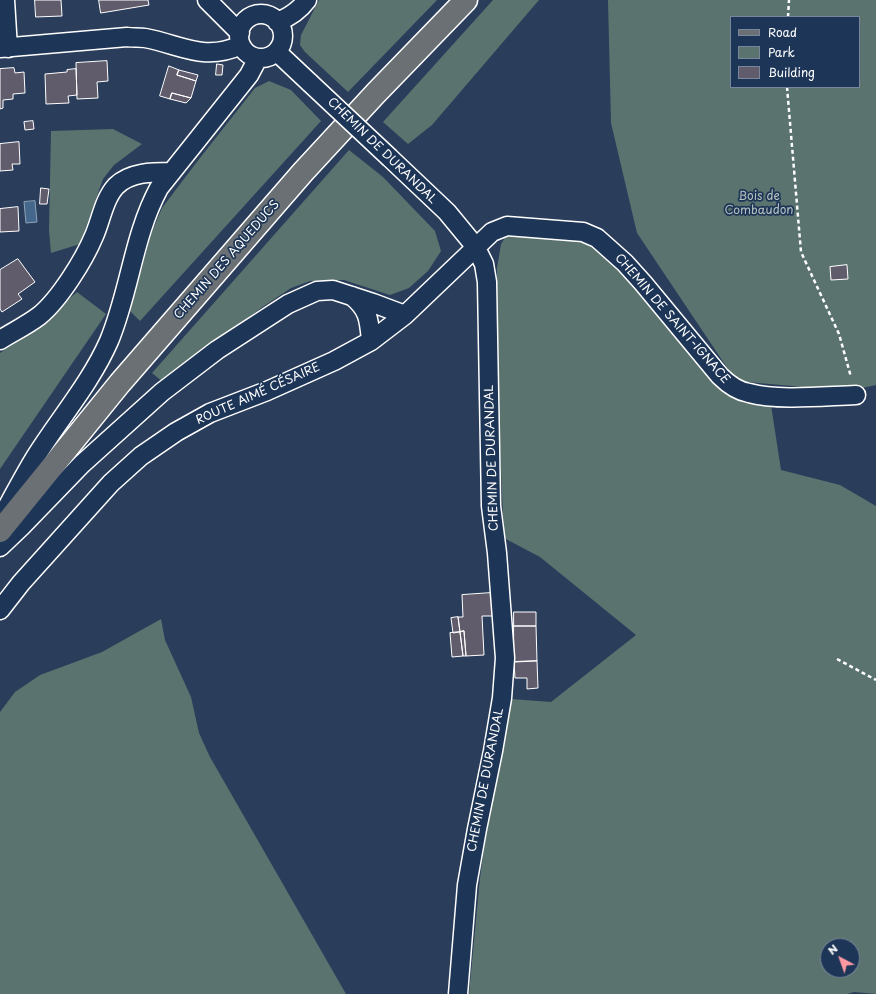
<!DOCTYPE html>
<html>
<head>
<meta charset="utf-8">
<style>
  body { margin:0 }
  #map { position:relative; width:876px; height:994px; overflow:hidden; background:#2a3d5b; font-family:"Playpen Sans",sans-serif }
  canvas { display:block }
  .legend { position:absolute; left:730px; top:16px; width:130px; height:72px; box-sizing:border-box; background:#1d3557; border:1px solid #77869a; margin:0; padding:5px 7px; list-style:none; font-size:12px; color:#fff }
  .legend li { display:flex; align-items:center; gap:8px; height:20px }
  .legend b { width:20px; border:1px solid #77869a }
  .north { position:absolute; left:820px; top:938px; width:40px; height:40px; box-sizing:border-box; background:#1d3557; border:1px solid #77869a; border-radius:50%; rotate:319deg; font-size:11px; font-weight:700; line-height:16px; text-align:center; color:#fff }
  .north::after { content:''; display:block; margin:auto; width:14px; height:18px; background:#ff9aa2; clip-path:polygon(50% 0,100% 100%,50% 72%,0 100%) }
</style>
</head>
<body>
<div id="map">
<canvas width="876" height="994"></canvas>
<ul class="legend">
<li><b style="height:5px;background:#6a7074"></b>Road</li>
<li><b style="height:11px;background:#5b736f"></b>Park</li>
<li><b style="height:11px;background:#605c6c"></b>Building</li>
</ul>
<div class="north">N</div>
</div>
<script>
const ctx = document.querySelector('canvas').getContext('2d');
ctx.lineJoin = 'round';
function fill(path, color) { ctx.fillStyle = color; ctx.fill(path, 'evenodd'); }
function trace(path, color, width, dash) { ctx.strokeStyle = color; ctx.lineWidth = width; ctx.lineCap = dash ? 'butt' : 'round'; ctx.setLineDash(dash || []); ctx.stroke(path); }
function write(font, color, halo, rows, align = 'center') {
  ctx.font = font + ' "Playpen Sans",sans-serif'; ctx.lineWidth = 3.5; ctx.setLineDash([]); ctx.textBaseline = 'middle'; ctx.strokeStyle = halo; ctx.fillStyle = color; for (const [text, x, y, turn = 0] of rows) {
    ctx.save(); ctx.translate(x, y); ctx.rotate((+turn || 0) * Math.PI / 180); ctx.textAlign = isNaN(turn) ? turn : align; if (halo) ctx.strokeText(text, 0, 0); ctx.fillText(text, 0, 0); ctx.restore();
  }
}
fill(new Path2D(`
  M319 0H437L348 92 305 52 300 45 301 35Z
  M493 0H539L432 125 408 144 383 122Z
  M608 0H876V385L848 391 736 381 637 233 611 123ZM731 17H859V87H731Z
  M269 81 291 90 321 121 140 321 130 311 151 234 162 208 196 163 255 88Z
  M113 129 142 144 114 165 103 179 80 244 51 253 49 230 51 131Z
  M349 150 383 177 435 231 441 251 428 271 409 288 390 295 344 280 310 281 291 288 261 308 163 382 152 373Z
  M513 233 578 238 603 248 747 402 758 405H771L781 470 840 485 876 506V994L854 992 847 994H469L480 878 485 841 511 699 551 702 636 635 540 557 504 538 497 379V268L501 244 506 236ZM828 946H852V970H828Z
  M77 292 106 314 0 469V353L34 329Z
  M161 619 165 640 191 697 199 733 210 757 346 994H0V712L15 692 40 675 102 652Z`), '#5b736f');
const water = new Path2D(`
  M35 201 37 222 26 223 24 202Z`);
fill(water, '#45678b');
trace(water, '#8fa4b9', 1);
const building = new Path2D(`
  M35 0H61L62 16 36 17Z
  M99 0H148L149 5 101 13Z
  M107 61 108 81 97 82 98 98 77 99 76 63Z
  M217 64 223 65 222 75H216Z
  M169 66 179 70 177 75 196 81 191 98 172 93 170 99 160 96Z
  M14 68 15 73 24 72 25 93 13 94V99L3 100V108L0 109V69Z
  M76 69 77 95 68 96 69 103 46 104 45 74 67 72V70Z
  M179 70 198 75 196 81 177 75Z
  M172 93 191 98 186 103 170 99Z
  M33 121 34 129 25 130 24 122Z
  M19 142 20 164H12L13 170 0 171V144Z
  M41 188 49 189 47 204H40Z
  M18 207 19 231 0 232V209Z
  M18 259 35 282 18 294 22 299 2 312 0 309V270Z
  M847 265 848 279 831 280 830 267Z
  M491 593 493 616H482L484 655 466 656 464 631 460 632 458 617H463L462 595Z
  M514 612H536V626H514Z
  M458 617 460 632 453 633 451 618Z
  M514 626H536L537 661 514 662Z
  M464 631 466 656H463L460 632Z
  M460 632 463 656 452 657 450 633Z
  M537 661 538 688 527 689V678H515L514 662Z`);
fill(building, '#605c6c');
trace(building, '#fff', 1);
const minor = new Path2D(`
  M5 0 8 48
  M207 0 240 33
  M239 36a22 22 0 1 1 44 0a22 22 0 1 1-44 0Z
  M277 22C290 17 299 11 307 0
  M0 48 127 37C133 38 139 37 145 38 182 45 204 62 241 45
  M277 52 310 83
  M390 158 447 212 475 246 484 264 487 282 491 506 497 553 505 658 502 698 493 751 477 829 467 885 458 994
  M352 296C369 310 369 320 371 341
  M0 340C13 332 27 325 39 316 59 300 84 260 94 236 101 220 104 199 116 186 130 172 153 172 171 172
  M0 520C12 499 23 477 36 456 60 418 91 382 109 341 130 291 133 236 159 188L249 75 258 58
  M0 547 21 527 82 464 162 392 217 350 288 304 317 291 333 290 373 303 405 315
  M0 610 21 583 111 483 141 456 176 432 210 413 267 391 334 361 371 341 405 315 492 232 507 226 583 232 597 238 625 263 643 283 720 376C728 384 737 391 749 393 779 401 824 396 856 395`);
const primary = new Path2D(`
  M0 531 120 383 303 172 376 93 466 0`);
trace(minor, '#fff', 21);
trace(primary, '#fff', 25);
trace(new Path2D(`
  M788 17 789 0
  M787 87 801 252 839 334 851 377
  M837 659 876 680`), '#fff', 2.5, [4, 3]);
trace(minor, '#1d3557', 18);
trace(primary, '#6a7074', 22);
const minorBridge = new Path2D(`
  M310 83 390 158`);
trace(minorBridge, '#fff', 21, []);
trace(minorBridge, '#1d3557', 18);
write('12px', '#fff', '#1d3557', [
  ["CHEMIN DE DURANDAL",382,151,44],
  ["CHEMIN DES AQUEDUCS",227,260,-49],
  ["CHEMIN DE SAINT-IGNACE",672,319,49],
  ["ROUTE AIMÉ CÉSAIRE",258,394,-24],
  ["CHEMIN DE DURANDAL",492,458,-92],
  ["CHEMIN DE DURANDAL",486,780,-79]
]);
write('12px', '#b5c0be', '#1d3557', [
  ["Bois de",759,197],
  ["Combaudon",759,211]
]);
</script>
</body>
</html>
